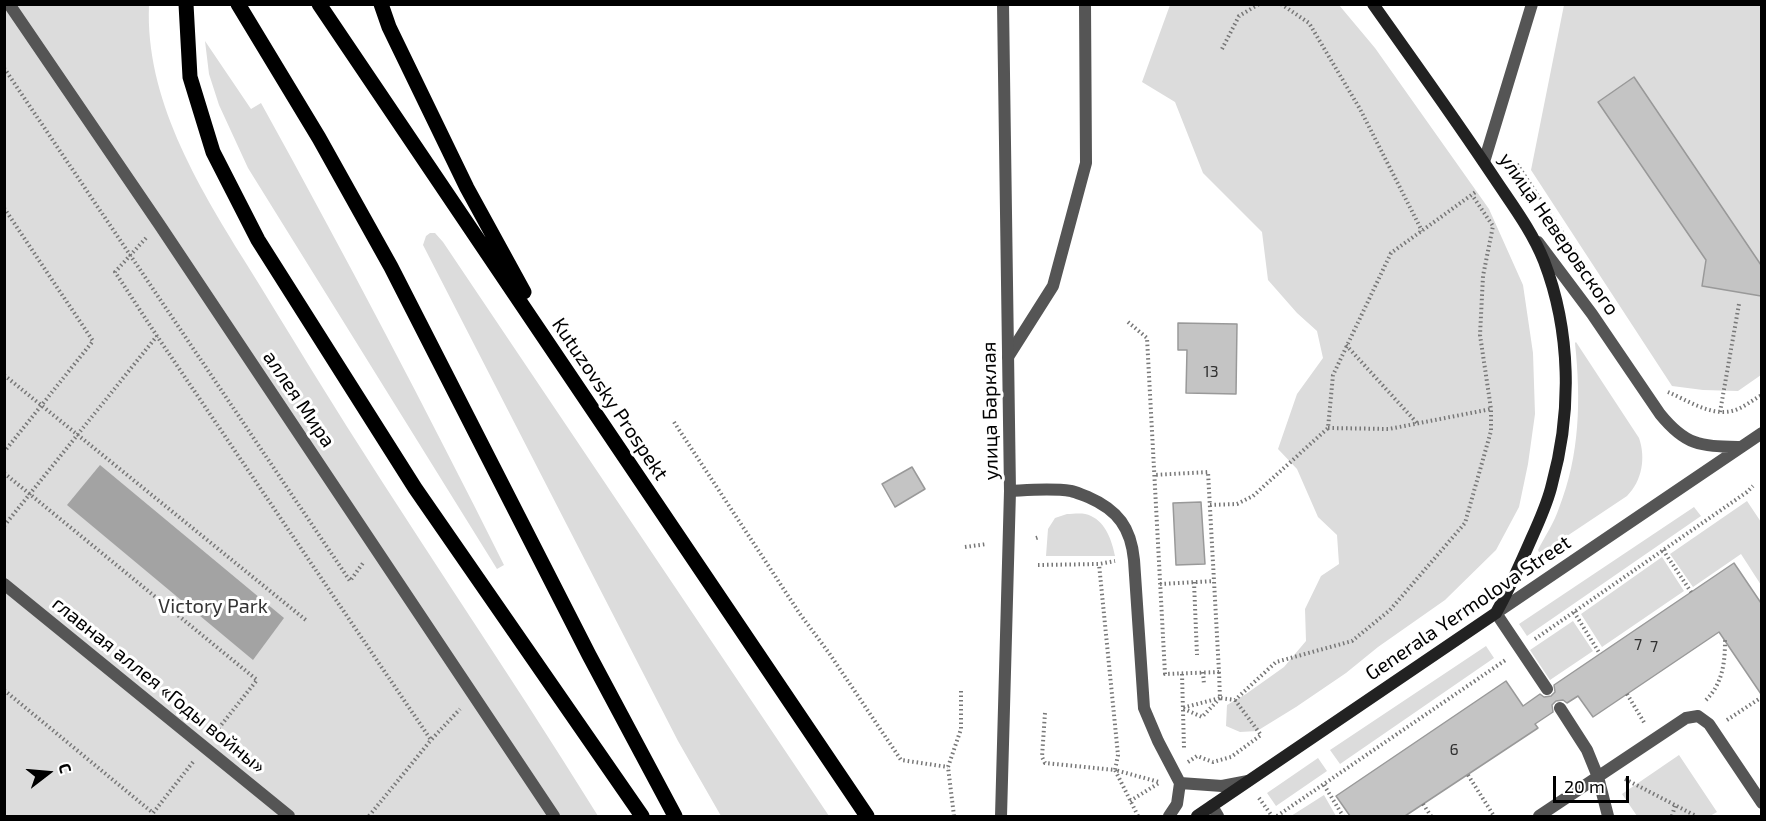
<!DOCTYPE html>
<html>
<head>
<meta charset="utf-8">
<style>
  body { margin:0 }
  #map { position:relative; width:1766px; height:821px; overflow:hidden; background:#fff; font-family:"Exo 2",sans-serif }
  canvas { display:block }
  .frame { position:absolute; inset:0; border:6px solid #000; pointer-events:none }
  .north { position:absolute; left:18px; top:743px; width:60px; height:60px; -webkit-text-stroke:4px #fff; paint-order:stroke; rotate:74deg; font-size:16px; font-weight:700; line-height:24px; text-align:center; color:#000 }
  .north::after { content:''; display:block; margin:auto; width:21px; height:27px; background:#000; clip-path:polygon(50% 0,100% 100%,50% 72%,0 100%) }
  .scale { position:absolute; left:1553px; top:776px; width:76px; height:27px; box-sizing:border-box; border:3px solid #000; border-top:0; padding-left:8px; font-size:18px; line-height:21px; white-space:nowrap; color:#000; -webkit-text-stroke:4px #fff; paint-order:stroke }
</style>
</head>
<body>
<div id="map">
<canvas width="1766" height="821"></canvas>
<div class="frame"></div>
<div class="north">С</div>
<div class="scale">20 m</div>
</div>
<script>
const ctx = document.querySelector('canvas').getContext('2d');
ctx.lineJoin = 'round';
function fill(path, color) { ctx.fillStyle = color; ctx.fill(path, 'evenodd'); }
function trace(path, color, width, dash) { ctx.strokeStyle = color; ctx.lineWidth = width; ctx.lineCap = dash ? 'butt' : 'round'; ctx.setLineDash(dash || []); ctx.stroke(path); }
function write(font, color, halo, rows, align = 'center') {
  ctx.font = font + ' "Exo 2",sans-serif'; ctx.lineWidth = 6; ctx.setLineDash([]); ctx.textBaseline = 'middle'; ctx.strokeStyle = halo; ctx.fillStyle = color; for (const [text, x, y, turn = 0] of rows) {
    ctx.save(); ctx.translate(x, y); ctx.rotate((+turn || 0) * Math.PI / 180); ctx.textAlign = isNaN(turn) ? turn : align; if (halo) ctx.strokeText(text, 0, 0); ctx.fillText(text, 0, 0); ctx.restore();
  }
}
fill(new Path2D(`
  M5 5H149C145 98 197 184 244 260 267 297 289 333 311 369 404 520 505 666 598 816H5Z
  M1170 5H1339L1375 48 1489 209 1523 285 1533 353 1535 414 1528 464 1519 507 1496 550 1445 600 1378 647 1346 673 1296 707 1257 731 1240 732 1226 726 1227 705 1246 694 1284 667 1306 641 1305 609 1321 576 1339 564 1337 535 1318 517 1297 469 1278 449 1297 394 1323 358 1317 331 1297 313 1268 280 1262 232 1203 173 1175 102 1142 82Z
  M1564 5H1761V375L1738 391 1703 390 1672 386 1531 170Z
  M205 41 251 109 261 103C345 255 426 409 504 565L497 569 248 168 219 105 209 74Z
  M430 233H435L443 242 829 816H721L678 741 423 245 426 236Z
  M1576 342 1639 438C1646 458 1642 481 1627 496L1543 552H1539L1538 550C1545 536 1554 523 1559 508 1580 455 1581 400 1575 343Z
  M1747 501 1761 522V585L1741 554 1693 587 1670 554Z
  M1694 507 1701 516 1527 636 1519 624Z
  M1067 514C1074 514 1084 512 1091 516 1106 523 1112 541 1115 556H1046L1048 529 1055 518Z
  M1662 557 1684 591 1602 647 1581 614Z
  M1573 621 1593 651 1550 680 1530 650Z
  M1486 646 1494 658 1340 764 1330 750Z
  M1679 755 1717 812 1710 816H1637L1622 794Z
  M1318 758 1327 771 1276 806 1267 793Z
  M1324 795 1336 816H1291Z`), '#dcdcdc');
fill(new Path2D(`
  M100 465 284 618 253 660 67 505Z`), '#a3a3a3');
const building = new Path2D(`
  M1634 77 1761 265V296L1702 286 1706 260 1598 102Z
  M1178 323 1237 324 1236 394 1186 393 1187 350H1178Z
  M912 467 925 489 895 507 882 484Z
  M1201 502 1205 564 1176 565 1173 503Z
  M1734 563 1761 603V694L1719 632 1593 717 1578 696 1567 703 1563 700 1556 701 1552 705 1553 712 1535 724 1538 728 1405 816H1350L1336 796 1506 681 1523 706 1540 694 1544 697 1551 696 1555 692 1554 685Z`);
fill(building, '#c4c4c4');
trace(building, '#999', 1.5);
trace(new Path2D(`
  M1281 4 1309 23 1360 109 1422 231
  M1222 49 1239 16 1259 4
  M4 68 350 581 363 563
  M1517 164 1599 288
  M4 208 93 341 4 452
  M146 238 115 272 157 336 431 740 460 709
  M1128 322 1147 338 1165 674 1219 672 1208 472 1154 475
  M1346 345 1417 423
  M4 375 307 621
  M1668 392C1687 400 1710 416 1732 411 1742 409 1752 400 1762 395
  M1720 412 1739 304
  M674 422 800 614 829 653 901 760 948 767
  M1328 428 1389 429 1491 409
  M4 473 257 680 214 734
  M1210 505 1237 504 1253 496 1328 428 1333 375 1391 253 1477 191
  M4 526 157 336
  M1036 538 1039 537
  M965 547 987 544
  M1663 550 1691 592
  M1038 565 1099 564 1115 561
  M1194 582 1197 655
  M1160 584 1214 581
  M1574 612 1600 654
  M1535 639 1747 492 1753 486
  M1203 672 1204 685
  M1219 672 1220 698 1235 700 1276 662 1352 641 1390 610 1465 523 1491 431V409L1480 335 1483 276 1493 226 1472 195
  M1182 674 1184 748
  M4 690 153 813 193 762
  M1627 694 1645 724
  M1220 698 1202 717 1182 708Z
  M1706 700C1723 683 1725 662 1725 640
  M1045 713 1042 757 1045 763 1115 770 1118 755 1099 564
  M1727 720 1762 697
  M1188 762 1197 756 1213 762 1231 757 1261 735 1235 700
  M1468 775 1494 816
  M1625 779 1696 816
  M1324 785 1343 816
  M1259 798 1272 816
  M1130 801 1159 783
  M1423 804 1431 816
  M369 816 431 740
  M954 816 948 767 961 729V689
  M1138 816 1115 770 1159 782
  M1277 816 1507 659
  M1672 816 1675 806`), '#777', 4, [1.5, 3]);
trace(new Path2D(`
  M1008 357 1053 286 1086 163 1085 4
  M1010 491C1030 490 1051 488 1071 491 1076 492 1082 495 1088 497 1118 510 1131 528 1134 560L1144 708 1158 741 1180 783 1177 804 1169 816
  M1496 613 1547 689
  M1560 708 1587 750 1598 777 1608 816
  M1180 783 1222 786 1248 781
  M1212 806 1218 816
  M1539 816 1686 718 1698 716 1709 724 1762 803`), '#555', 12);
trace(new Path2D(`
  M9 4 159 224 554 816
  M4 584 289 816`), '#555', 12);
trace(new Path2D(`
  M1484 162 1532 4`), '#555', 12);
trace(new Path2D(`
  M1538 242 1592 314 1660 414C1686 446 1700 446 1739 447
  M1496 613 1762 433
  M1001 816 1010 491 1003 4`), '#555', 12);
trace(new Path2D(`
  M1197 816 1496 613C1510 588 1521 562 1533 535 1540 519 1548 502 1552 484 1572 412 1571 331 1544 261 1532 231 1513 206 1495 179 1456 120 1414 62 1373 4`), '#222', 12);
trace(new Path2D(`
  M186 4 190 77 213 152 258 240 415 488 642 816
  M238 4 319 138 391 267 589 655 675 816
  M319 4 867 816
  M381 4 389 27 467 188 524 292`), '#000', 15);
write('16px', '#313131', null, [
  ["13",1211,372],
  ["7",1638,645],
  ["7",1654,647],
  ["6",1454,750]
]);
write('20px', '#000', '#fff', [
  ["улица Неверовского",1559,234,55],
  ["аллея Мира",299,399,56],
  ["Kutuzovsky Prospekt",610,399,56],
  ["улица Барклая",990,411,-91],
  ["Generala Yermolova Street",1468,608,-34],
  ["главная аллея «Годы войны»",159,685,39]
]);
write('20px', '#333', '#fff', [
  ["Victory Park",213,606]
]);
</script>
</body>
</html>
